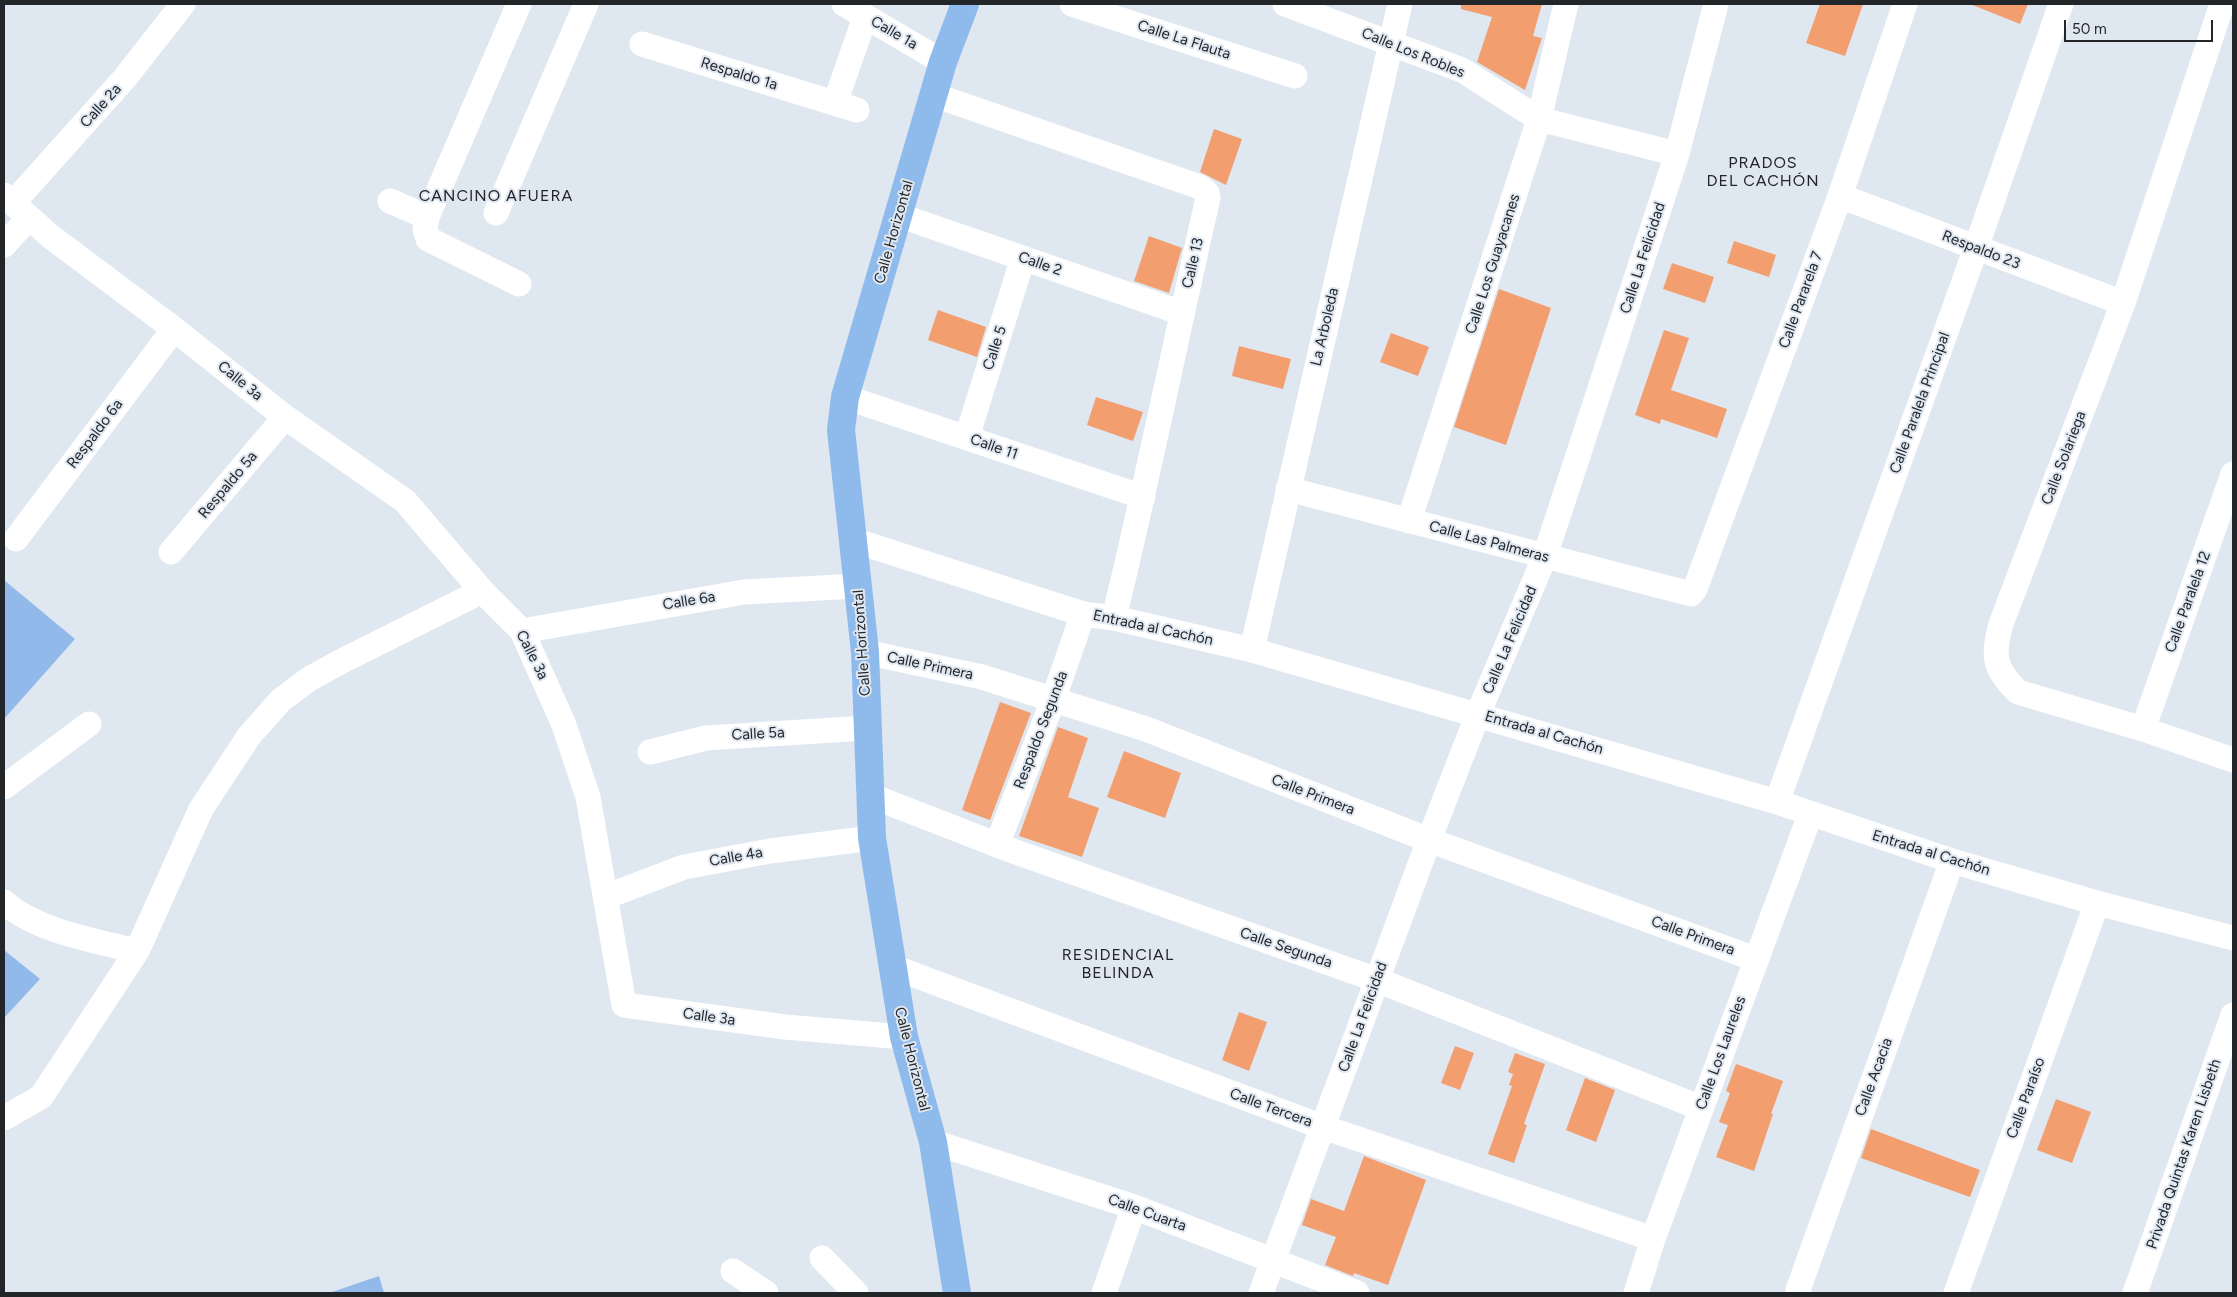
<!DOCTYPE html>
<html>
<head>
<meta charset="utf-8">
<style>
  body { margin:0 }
  #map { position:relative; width:2237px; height:1297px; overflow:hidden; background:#dfe7f1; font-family:Figtree,sans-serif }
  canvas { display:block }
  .frame { position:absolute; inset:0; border:5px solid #232629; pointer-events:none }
  .scale { position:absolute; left:2064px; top:20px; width:149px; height:22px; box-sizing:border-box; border:2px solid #232629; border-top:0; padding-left:6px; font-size:15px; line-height:18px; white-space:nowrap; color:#232629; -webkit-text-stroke:4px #dfe7f1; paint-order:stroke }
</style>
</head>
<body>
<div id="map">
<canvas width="2237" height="1297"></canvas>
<div class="frame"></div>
<div class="scale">50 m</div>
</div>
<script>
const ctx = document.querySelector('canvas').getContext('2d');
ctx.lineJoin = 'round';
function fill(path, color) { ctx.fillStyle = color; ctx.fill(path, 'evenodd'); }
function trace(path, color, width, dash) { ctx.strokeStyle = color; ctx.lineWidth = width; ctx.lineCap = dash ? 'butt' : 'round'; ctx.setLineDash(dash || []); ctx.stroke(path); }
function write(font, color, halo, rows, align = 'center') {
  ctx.font = font + ' Figtree,sans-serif'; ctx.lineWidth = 4; ctx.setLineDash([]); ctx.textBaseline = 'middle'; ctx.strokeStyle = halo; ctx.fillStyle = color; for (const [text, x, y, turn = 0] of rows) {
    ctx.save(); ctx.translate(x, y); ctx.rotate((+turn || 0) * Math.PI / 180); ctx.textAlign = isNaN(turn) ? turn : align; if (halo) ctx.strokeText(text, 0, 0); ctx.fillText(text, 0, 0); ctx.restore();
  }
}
fill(new Path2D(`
  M4 580 75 639 4 719Z
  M4 950 40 979 4 1018Z
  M379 1276 384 1293H329Z`), '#91baeb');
fill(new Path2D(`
  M1461 4H1542L1533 36 1542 38 1525 90 1477 62 1492 17 1461 9Z
  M1820 4H1863L1845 56 1806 43Z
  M1970 4H2028L2020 24Z
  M1214 129 1242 139 1226 185 1200 172Z
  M1149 236 1182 248 1169 293 1134 281Z
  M1734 241 1776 255 1769 277 1727 263Z
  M1672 263 1714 277 1705 303 1663 289Z
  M1499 289 1551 308 1506 445 1454 427Z
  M938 310 986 327 977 357 928 340Z
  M1664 330 1689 338 1671 390 1727 409 1717 438 1661 419 1660 424 1635 415Z
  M1391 333 1429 347 1418 376 1380 362Z
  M1239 346 1291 359 1283 389 1232 376Z
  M1096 397 1143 412 1133 441 1087 425Z
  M1000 702 1031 713 990 820 962 810Z
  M1058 727 1088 738 1068 797 1099 808 1082 857 1019 836Z
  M1124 751 1181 773 1165 818 1107 797Z
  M1239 1012 1267 1022 1249 1071 1222 1060Z
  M1455 1046 1474 1053 1460 1090 1441 1083Z
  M1515 1053 1545 1064 1524 1124 1527 1125 1514 1163 1488 1154 1512 1086 1509 1085 1513 1074 1508 1072Z
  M1736 1064 1783 1081 1771 1114H1773L1754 1171 1716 1157 1728 1125 1719 1122 1730 1093 1726 1091Z
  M1585 1078 1615 1090 1596 1142 1566 1130Z
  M2056 1099 2091 1112 2072 1163 2037 1150Z
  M1871 1129 1980 1170 1970 1197 1861 1158Z
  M1364 1156 1426 1180 1388 1285 1354 1273 1353 1276 1325 1265 1336 1237 1302 1225 1311 1199 1344 1211Z`), '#f29e6f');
trace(new Path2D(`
  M844 4 943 62
  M1072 4 1295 76
  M1285 4 1462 70 1539 119 1677 154
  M2222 4 2123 303 2001 624C1992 656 1994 669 2018 692L2143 729 2233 760
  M642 44 857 110
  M934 95 1200 187 1207 193 1208 198C1176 338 1148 478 1114 618
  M835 103 865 17
  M4 195 50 236 174 329 285 417 405 501 482 591 522 631 564 725 588 797 624 1005 785 1027 904 1037
  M1840 196 2123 303
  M390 201 427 217 519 4
  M13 203 124 79 183 4
  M496 213 586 4
  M898 215 1182 313
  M427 217 425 229 428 239 519 284
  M4 245 29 218
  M845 397 1143 497
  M967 437 1023 258
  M1288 489 1691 594 1695 589 1840 196 1905 4
  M1409 521 1539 119 1566 4
  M16 539 174 329
  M853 540 1083 614 1114 618 1252 650 1777 802 1952 861 2097 903 2233 938
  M171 552 285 417
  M522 631 744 592 858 586
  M1252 650 1400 4
  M865 652 982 677 1146 729 1429 840 1755 959
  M2143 729 2233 474
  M650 752 706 738 866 728
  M4 787 89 724
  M869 795 1013 851 1377 980 1701 1108
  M1777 802 1976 248 2061 4
  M997 845 1053 700 1083 614
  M605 897 684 867 770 851 872 838
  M4 902C36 931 96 941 137 951
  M893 967 1323 1127 1653 1239
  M4 1118 41 1097 137 951 201 809 249 736 281 700 309 679 342 661 482 591
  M933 1142 1134 1207 1357 1293
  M822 1258 856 1293
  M733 1271 766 1293
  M1104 1293 1134 1207
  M1261 1293 1429 840 1478 714 1545 556 1677 154 1716 4
  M1636 1293 1653 1239 1810 815
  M1798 1293V1290L1952 861
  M1956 1293 2097 903
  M2135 1293 2233 1015`), '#fff', 25);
trace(new Path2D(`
  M957 1293 933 1142 904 1037 872 838 865 652 841 430 845 397 943 62 965 4`), '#8ebaec', 28);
write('15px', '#232629', '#dfe7f1', [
  ["Calle 1a",894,33,30],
  ["Calle La Flauta",1184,40,18],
  ["Calle Los Robles",1413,53,22],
  ["Respaldo 1a",739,74,17],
  ["Calle 2a",101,106,-48],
  ["Calle Horizontal",894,232,-74],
  ["Respaldo 23",1981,250,21],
  ["Calle La Felicidad",1643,258,-72],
  ["Calle 13",1193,263,-77],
  ["Calle 2",1040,264,19],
  ["Calle Los Guayacanes",1493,264,-72],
  ["Calle Pararela 7",1801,300,-70],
  ["La Arboleda",1325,327,-77],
  ["Calle 5",995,348,-72],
  ["Calle 3a",240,381,39],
  ["Calle Paralela Principal",1920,403,-70],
  ["Respaldo 6a",95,434,-53],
  ["Calle 11",994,447,19],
  ["Calle Solariega",2064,458,-69],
  ["Respaldo 5a",228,485,-50],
  ["Calle Las Palmeras",1489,542,15],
  ["Calle 6a",689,601,-9],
  ["Calle Paralela 12",2188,602,-70],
  ["Entrada al Cachón",1153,628,12],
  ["Calle La Felicidad",1510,640,-67],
  ["Calle Horizontal",862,643,-94],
  ["Calle 3a",532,655,63],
  ["Calle Primera",930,666,12],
  ["Respaldo Segunda",1041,730,-69],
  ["Entrada al Cachón",1544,733,16],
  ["Calle 5a",758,734,-3],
  ["Calle Primera",1313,795,21],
  ["Entrada al Cachón",1931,853,17],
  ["Calle 4a",736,857,-10],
  ["Calle Primera",1693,936,20],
  ["Calle Segunda",1286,948,19],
  ["Calle 3a",709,1017,8],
  ["Calle La Felicidad",1363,1017,-70],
  ["Calle Los Laureles",1721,1053,-70],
  ["Calle Horizontal",912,1059,76],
  ["Calle Acacia",1874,1077,-70],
  ["Calle Paraíso",2026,1098,-70],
  ["Calle Tercera",1271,1108,20],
  ["Privada Quintas Karen Lisbeth",2184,1154,-71],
  ["Calle Cuarta",1147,1213,20]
]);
ctx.letterSpacing = '1px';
write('16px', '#232629', '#dfe7f1', [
  ["PRADOS",1763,163],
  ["DEL CACHÓN",1763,181],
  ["CANCINO AFUERA",496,196],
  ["RESIDENCIAL",1118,955],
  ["BELINDA",1118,973]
]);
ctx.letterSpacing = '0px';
</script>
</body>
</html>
